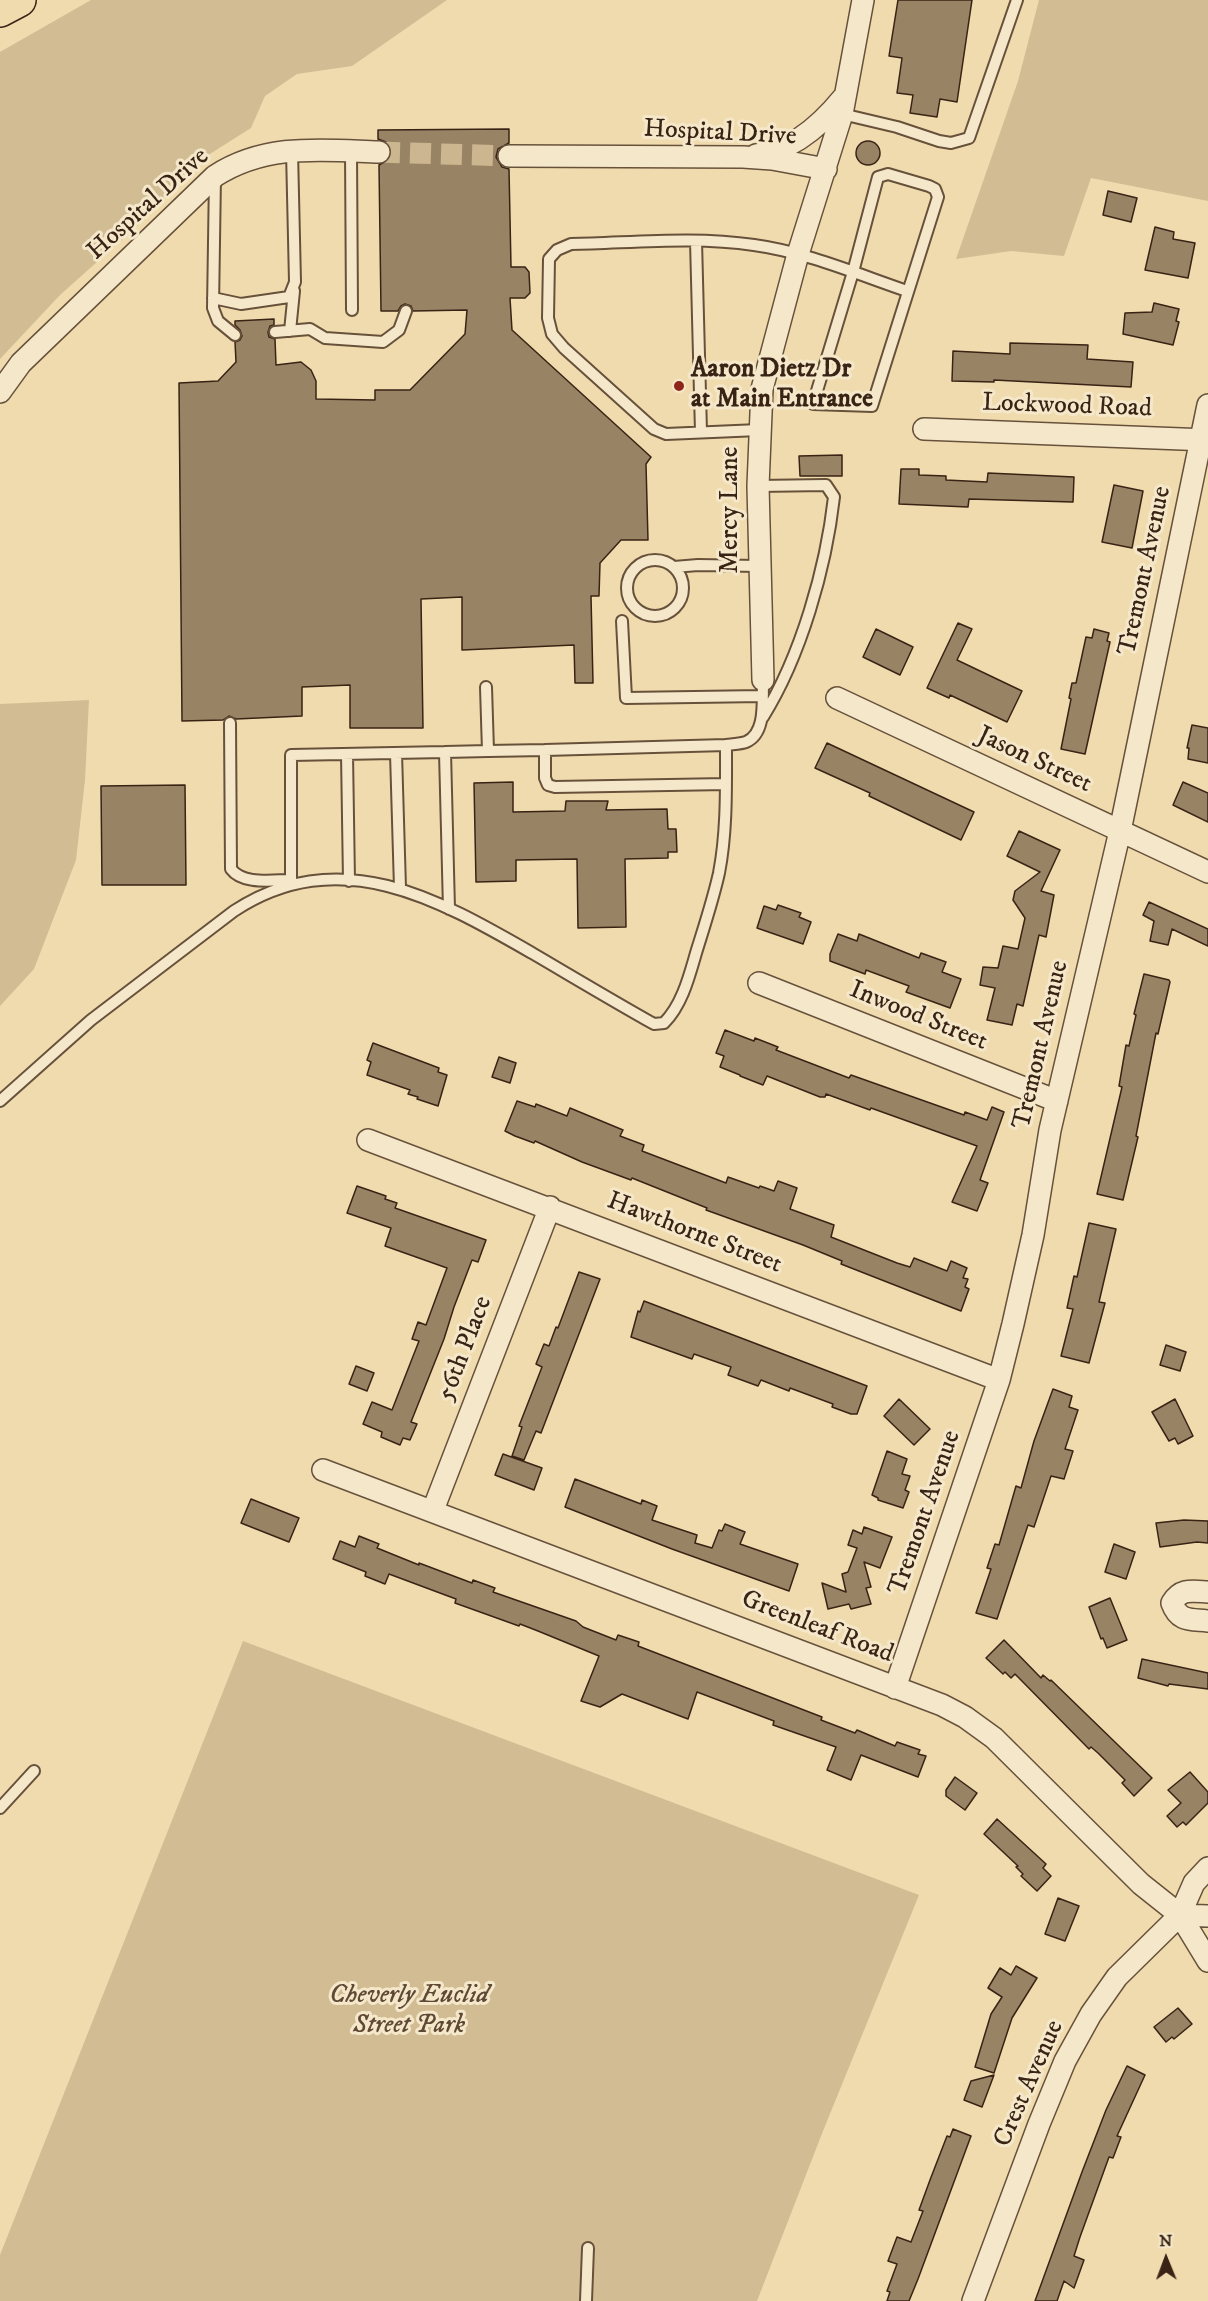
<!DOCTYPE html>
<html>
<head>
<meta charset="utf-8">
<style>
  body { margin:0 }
  #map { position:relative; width:1208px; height:2301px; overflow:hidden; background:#f0dbae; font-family:"IM FELL DW Pica",serif }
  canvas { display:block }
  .north { position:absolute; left:1136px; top:2229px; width:60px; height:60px; -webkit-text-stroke:4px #f5e8ca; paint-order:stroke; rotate:359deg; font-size:16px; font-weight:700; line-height:24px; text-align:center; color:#392315 }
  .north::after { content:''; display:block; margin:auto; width:21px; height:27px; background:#392315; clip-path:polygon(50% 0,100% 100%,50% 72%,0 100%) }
</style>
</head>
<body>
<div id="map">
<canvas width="1208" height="2301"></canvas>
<div class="north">N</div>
</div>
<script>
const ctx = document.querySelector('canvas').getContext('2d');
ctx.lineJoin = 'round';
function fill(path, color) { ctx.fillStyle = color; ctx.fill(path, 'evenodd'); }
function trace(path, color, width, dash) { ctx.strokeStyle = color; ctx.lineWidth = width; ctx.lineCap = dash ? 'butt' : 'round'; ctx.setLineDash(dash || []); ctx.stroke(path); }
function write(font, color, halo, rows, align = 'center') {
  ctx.font = font + ' "IM FELL DW Pica",serif'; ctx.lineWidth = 6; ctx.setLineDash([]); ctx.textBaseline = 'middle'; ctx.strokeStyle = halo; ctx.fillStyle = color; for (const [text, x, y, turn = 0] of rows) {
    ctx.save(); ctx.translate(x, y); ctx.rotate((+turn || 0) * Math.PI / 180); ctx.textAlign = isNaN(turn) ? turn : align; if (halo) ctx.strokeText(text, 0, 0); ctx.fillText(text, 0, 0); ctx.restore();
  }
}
fill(new Path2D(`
  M91 0H447L352 66 297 74 265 96 251 128 194 164 144 220 60 295 0 359V52Z
  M1039 0H1208V201L1091 178 1064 256 1011 251 956 259 1018 81Z
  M89 700 85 780 76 860 34 969 0 1006V704Z
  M243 1641 919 1895 823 2131 757 2301H0V2255Z`), '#d1bc94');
const building = new Path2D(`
  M898 0H972L957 102 940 99 937 117 910 113 913 95 897 93 902 58 889 56Z
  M509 129V143L498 149 496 157 502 167 509 169 511 267H525L529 272 530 293 525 298H510L512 330 651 457 646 464 648 540H621L600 563 599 596H591L593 683H575L574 645 462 650V597L421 599 423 728H350V685L302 687V716L236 719 229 716 223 720 182 721 179 383 218 381 236 362 235 342 240 340 242 336 240 330 235 325V321L274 319V325L270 326 268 332 269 337 275 339 276 365 301 362 311 370 316 381V399L375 400V390H410L465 334 467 310 413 311 411 306 405 304 401 306 398 311H381L379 165 389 159 392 152 386 142 378 139V130Z
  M856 153a12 12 0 1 1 24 0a12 12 0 1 1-24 0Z
  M1108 191 1137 198 1131 222 1103 215Z
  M1155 227 1174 232 1173 239 1195 243 1188 278 1145 270Z
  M1154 303 1179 309 1176 321 1179 322 1173 345 1123 334 1125 313 1152 312Z
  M1010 343 1088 345 1087 359 1133 362 1131 387 994 380V382L952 381 953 351 1010 354Z
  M842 455V476H800L799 456Z
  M901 469H919V475L946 476V480L987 482 988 473 1074 477 1073 502 969 499 968 507 899 504Z
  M1114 485 1143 491 1132 548 1102 542Z
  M958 623 972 629 957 660 1022 691 1007 722 950 695 949 698 927 688Z
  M876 629 913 647 900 675 863 657Z
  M1094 629 1109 633 1107 641 1110 642 1085 754 1061 749 1071 699 1069 698 1072 683H1076L1086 637 1092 638Z
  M1192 725 1208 728V763L1188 759 1189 748H1187Z
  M827 743 974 812 961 840 869 796 870 793 815 768Z
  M513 782V812L565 811 566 801H608L606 810 667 809 668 829H676L677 852H668V858L625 859 626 927 578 928 577 859 516 860V881L476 882 474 783Z
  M1183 782 1208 793V822L1173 805Z
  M185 785 186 885H102L101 786Z
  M1019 831 1060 850 1041 891 1054 895 1046 937 1039 935 1023 1006 1017 1004 1012 1025 987 1020 995 988 980 985 983 967 998 968 1003 946 1018 949 1025 918 1013 900 1015 891 1040 872 1007 856Z
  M1149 902 1208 929V946L1172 929 1168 945 1150 941 1154 921 1143 915Z
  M778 905 801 913 799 917 811 922 803 944 757 928 764 906 776 910Z
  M838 934 857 941 859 934 919 958 921 953 946 962 942 972 961 979 950 1008 906 992 909 986 866 970 865 974 830 961V954Z
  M1144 974 1169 980 1170 982 1158 1034 1156 1033 1136 1136 1138 1137 1123 1200 1097 1194 1122 1087 1119 1086 1126 1045 1129 1046 1136 1015 1134 1014Z
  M725 1030 754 1041 755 1038 778 1047 776 1050 849 1078 851 1075 964 1115 965 1112 987 1120 992 1107 1004 1112 980 1180 988 1183 977 1211 952 1202 977 1146 871 1108 870 1110 826 1094 825 1097H820L767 1076 763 1085 740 1076V1075L720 1067 724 1056 716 1053Z
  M373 1043 439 1068 438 1072 447 1075 438 1106 417 1099 418 1097 408 1094 410 1090 367 1075 371 1062 367 1060Z
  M499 1057 516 1063 510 1083 492 1077Z
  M517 1101 535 1107 536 1104 567 1116 570 1108 623 1130 620 1136 644 1145 642 1151 726 1183 728 1177 759 1188 760 1186 774 1191 778 1181 797 1188 790 1209 834 1225 831 1237 897 1263 910 1267 914 1258 947 1271 951 1261 967 1268 963 1278 968 1279 965 1287 969 1289 961 1311 841 1264 842 1261 803 1245 706 1210 707 1208 632 1178 631 1180 582 1162 535 1141 534 1143 515 1136 505 1131Z
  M357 1186 386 1196 385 1199 397 1203 395 1208 486 1240 478 1262 472 1260 454 1307 444 1339 411 1422 417 1424 410 1440 403 1438 400 1445 381 1437 382 1432 363 1424 372 1402 392 1410 419 1341 412 1339 418 1322 426 1325 447 1268 385 1246 391 1228 347 1213Z
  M1089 1223 1116 1229 1099 1302 1105 1303 1089 1363 1061 1356 1073 1309 1067 1308 1074 1276 1077 1277Z
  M579 1272 600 1279 541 1433 536 1431 524 1460 512 1456 522 1427 519 1426 542 1367 536 1364 544 1344 549 1346 556 1327 558 1328Z
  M644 1301 867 1386 857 1414H851L832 1407 833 1404 790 1388 789 1391 761 1380 758 1386 728 1375 731 1367 694 1354 692 1359 631 1337 638 1311 640 1312Z
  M1166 1345 1186 1352 1180 1371 1160 1365Z
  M356 1366 374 1373 367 1391 349 1384Z
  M1053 1389 1072 1396 1069 1407 1078 1410 1065 1449 1073 1451 1064 1479 1051 1476 1034 1527 1028 1525 997 1619 976 1613 991 1569 987 1568 995 1544 999 1545 1016 1486 1021 1488 1034 1441Z
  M899 1399 930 1429 914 1445 884 1416Z
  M1175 1399 1193 1436 1178 1444 1175 1438 1169 1441 1152 1412Z
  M887 1451 907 1459 902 1474 910 1476 905 1490 909 1492 903 1508 878 1500V1498L872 1495Z
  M503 1454 542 1468 534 1490 495 1475Z
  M575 1479 641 1504 642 1500 657 1506 652 1520 697 1535 695 1543 712 1548 719 1530 722 1531 725 1524 745 1532 740 1544 798 1564 789 1591 672 1549 565 1507Z
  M251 1499 299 1518 289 1542 241 1523Z
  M1184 1520 1208 1521V1543L1197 1542 1160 1547 1156 1523Z
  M864 1527 892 1537 880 1568 864 1562 871 1587 866 1588 871 1604 851 1609 849 1604 828 1609 822 1583 846 1592 842 1574 848 1572 857 1548 848 1545 853 1530 862 1534Z
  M359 1536 379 1544 377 1548 419 1565V1563L472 1583 473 1580 495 1588 493 1592 576 1621 583 1627 616 1640 618 1635 639 1642 638 1646 822 1717 821 1720 855 1733 857 1730 895 1746 897 1742 920 1750 918 1754 926 1756 918 1777 861 1755 851 1780 827 1770 836 1747 773 1725 774 1721 697 1692 688 1719 622 1694 600 1707 581 1701 599 1656 538 1631 520 1624 519 1626 455 1603 456 1599 389 1574 385 1584 365 1576 366 1572 333 1559 340 1541 355 1547Z
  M1114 1544 1135 1552 1126 1579 1105 1572Z
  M1110 1598 1127 1640 1107 1648 1103 1638 1101 1639 1089 1607Z
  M1004 1640 1041 1678 1043 1675 1050 1681 1051 1680 1152 1778 1134 1796 1122 1783 1125 1780 1098 1753 1091 1747 1089 1749 1015 1674 1011 1678 1005 1672 1003 1674 986 1658Z
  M1142 1659 1208 1673V1689L1169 1684 1168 1686 1138 1678Z
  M1190 1772 1208 1792V1803L1186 1825 1183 1822 1177 1827 1167 1816 1181 1803 1168 1790Z
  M955 1777 977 1793 965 1810 946 1796V1790Z
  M997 1819 1046 1864 1043 1868 1051 1876 1037 1891 1021 1876 1023 1874 1016 1867 1018 1866 984 1834Z
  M1058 1898 1079 1906 1065 1941 1045 1934Z
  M1016 1966 1037 1978 1012 2018 994 2073 975 2067 991 2014 1002 1997 988 1988 1000 1968 1011 1975Z
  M1178 2008 1192 2024 1174 2039 1172 2037 1166 2042 1154 2027Z
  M1127 2066 1145 2075 1117 2136 1121 2137 1113 2158 1109 2157 1080 2237 1074 2256 1084 2260 1074 2288 1064 2281 1057 2301H1035L1082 2172 1106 2110Z
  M994 2075 982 2107 964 2100 971 2081Z
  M953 2129 971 2136 918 2279 909 2301H887L890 2292 887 2291 897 2264 888 2261 897 2237 911 2242 923 2211 919 2210 930 2180 947 2136 950 2137Z`);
fill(building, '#988365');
trace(building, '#392315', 1.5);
trace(new Path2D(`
  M379 152 509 156`), '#cbb68f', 21, [21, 10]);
const lane = new Path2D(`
  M842 114 897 127 939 141 951 143 969 138 1017 0
  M351 151 352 310
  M888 174 929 186 935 189 938 197 872 406 813 404 853 272 878 177Z
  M215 176 213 308 218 321 235 335
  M696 241 701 432
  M213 298 241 304 289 297 295 282 292 151
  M290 331 294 291
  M275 332 310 329 325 338 383 342 399 330 406 311
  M759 430 666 434 654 429 564 348 552 334 548 318 549 259 557 250 571 244C631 243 694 236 754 245 806 252 857 274 907 291
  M758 486 826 485 834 497C826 568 801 656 763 717
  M627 588a28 28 0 1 1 56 0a28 28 0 1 1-56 0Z
  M674 567 698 565 759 566
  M622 621 626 698 762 696
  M230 723 231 869C243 885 272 880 291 880
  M488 751 545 750
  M396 753 400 888
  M347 754 349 881
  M726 784 555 787 548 785 545 778V750L726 745
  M291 885V755L445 752
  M449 909 445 752 488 751 486 687
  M0 1101 91 1020 234 911C339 842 438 899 532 953 573 977 613 1001 654 1024L664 1023C682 1005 689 977 696 953 704 927 713 900 719 873 727 832 726 787 726 745 732 744 740 744 746 742 767 733 762 699 763 680
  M0 1808 34 1771
  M586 2301 588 2248`);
const street = new Path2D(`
  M756 155C792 151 821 125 843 98
  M509 156 743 157 772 159 826 169
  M0 392 21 363 215 176C266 143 321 150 379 152
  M924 429 1208 440
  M763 680 758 486 762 389 798 254 842 114 863 0
  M837 698 1208 872
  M759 983 1057 1101
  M368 1140 999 1380
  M323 1470 942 1705 965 1717 994 1738 1141 1884 1180 1915 1208 1961
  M433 1510 550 1207
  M1208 1592C1192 1591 1181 1588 1172 1603 1179 1622 1190 1619 1208 1621
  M895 1688 999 1380 1013 1324 1033 1235 1050 1130 1120 831 1208 405
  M1180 1915 1208 1916
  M973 2301 1039 2124 1065 2061 1091 2014 1117 1977 1180 1915 1194 1883 1208 1868`);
const highway = new Path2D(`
  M0 10 19 0`);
trace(lane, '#67513b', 14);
trace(street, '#67513b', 24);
trace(highway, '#392315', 36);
trace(lane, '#f5e8ca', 10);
trace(street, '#f5e8ca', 21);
trace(highway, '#f0dbae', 33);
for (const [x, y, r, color] of [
  [679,386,6,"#8f2418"]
]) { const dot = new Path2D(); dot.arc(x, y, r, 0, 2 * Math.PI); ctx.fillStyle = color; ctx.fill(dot); trace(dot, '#f5e8ca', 2); }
write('26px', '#392315', '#f5e8ca', [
  ["Hospital Drive",720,134,3],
  ["Hospital Drive",149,205,-42],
  ["Lockwood Road",1067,407,2],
  ["Mercy Lane",732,510,-90],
  ["Tremont Avenue",1146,571,-78],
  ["Jason Street",1034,761,25],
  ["Inwood Street",918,1017,22],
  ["Tremont Avenue",1042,1045,-77],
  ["Hawthorne Street",694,1234,21],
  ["56th Place",466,1349,-69],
  ["Tremont Avenue",926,1513,-71],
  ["Greenleaf Road",817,1628,21],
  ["Crest Avenue",1030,2084,-66]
]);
write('bold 26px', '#392315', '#f5e8ca', [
  ["Aaron Dietz Dr",691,371],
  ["at Main Entrance",691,401]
], 'left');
write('italic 26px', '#5f4935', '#f5e8ca', [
  ["Cheverly Euclid",409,1997],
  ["Street Park",409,2027]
]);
</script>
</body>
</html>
